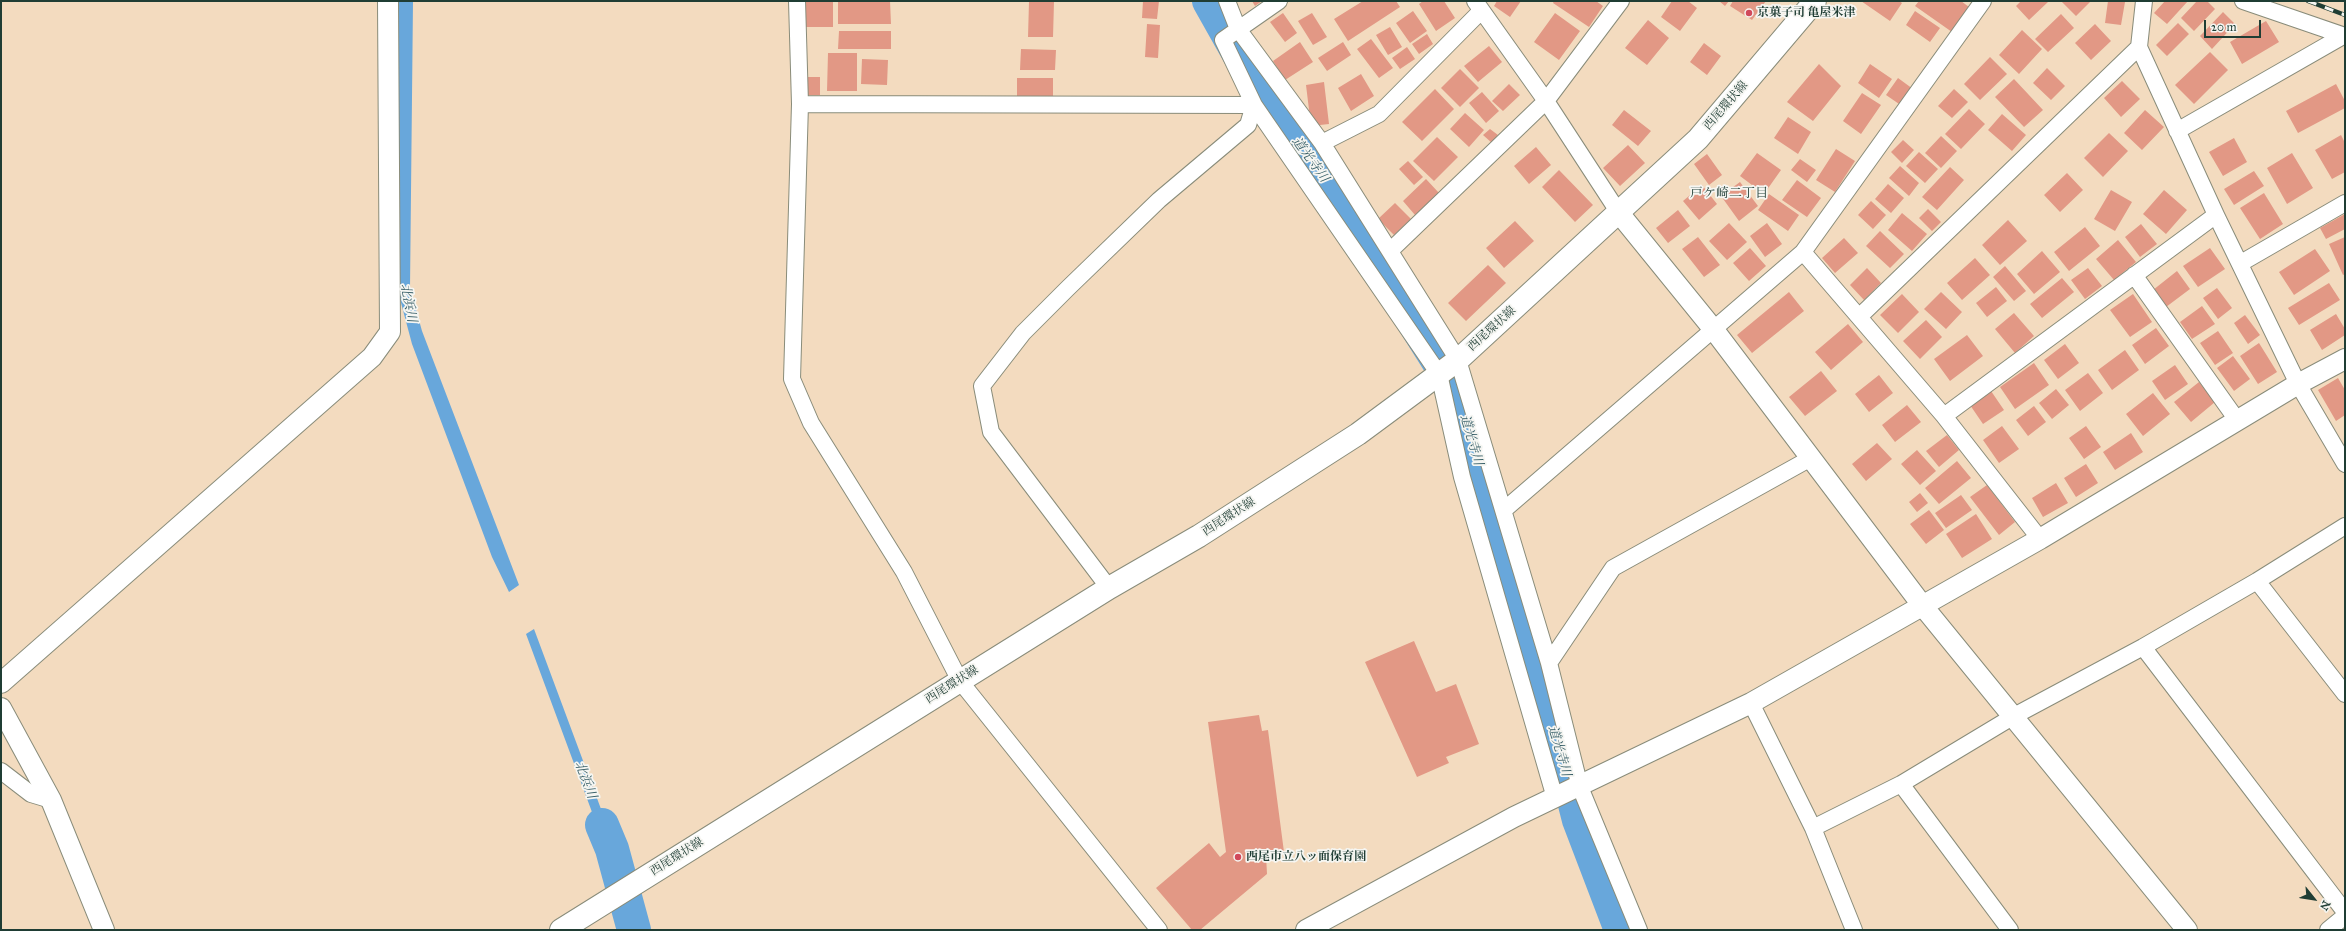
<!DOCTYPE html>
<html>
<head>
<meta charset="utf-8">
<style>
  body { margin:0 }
  #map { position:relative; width:2346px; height:931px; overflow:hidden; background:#f3dbbf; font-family:"IM FELL Great Primer",serif }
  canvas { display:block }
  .frame { position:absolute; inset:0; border:2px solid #1f3d34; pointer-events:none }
  .north { position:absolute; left:2294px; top:879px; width:40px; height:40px; -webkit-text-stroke:3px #f6f6f2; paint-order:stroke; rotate:120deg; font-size:11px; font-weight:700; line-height:16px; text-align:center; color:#1f3d34 }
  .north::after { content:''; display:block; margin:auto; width:14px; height:18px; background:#1f3d34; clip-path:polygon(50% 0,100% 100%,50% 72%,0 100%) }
  .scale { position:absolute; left:2204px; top:20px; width:57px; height:18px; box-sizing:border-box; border:2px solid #1f3d34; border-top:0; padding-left:5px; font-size:12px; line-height:14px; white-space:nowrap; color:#1f3d34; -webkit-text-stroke:3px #f6f6f2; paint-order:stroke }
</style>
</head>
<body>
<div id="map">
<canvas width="2346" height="931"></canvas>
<div class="frame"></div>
<div class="north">N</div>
<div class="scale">20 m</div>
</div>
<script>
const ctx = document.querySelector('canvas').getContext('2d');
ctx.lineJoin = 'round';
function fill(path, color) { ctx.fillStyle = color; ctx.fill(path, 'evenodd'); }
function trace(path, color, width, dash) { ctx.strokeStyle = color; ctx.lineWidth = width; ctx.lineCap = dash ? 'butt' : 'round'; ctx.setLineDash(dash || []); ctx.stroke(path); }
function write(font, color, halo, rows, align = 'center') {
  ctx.font = font + ' "IM FELL Great Primer","Noto Serif JP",serif'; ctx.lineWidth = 3.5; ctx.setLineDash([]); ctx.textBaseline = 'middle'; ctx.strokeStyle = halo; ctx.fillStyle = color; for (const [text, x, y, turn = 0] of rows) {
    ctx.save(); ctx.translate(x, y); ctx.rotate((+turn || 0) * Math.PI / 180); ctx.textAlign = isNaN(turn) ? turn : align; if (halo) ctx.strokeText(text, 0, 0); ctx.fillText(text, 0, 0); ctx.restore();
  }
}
fill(new Path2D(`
  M399 1H413L410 288 422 331 519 585 509 592 492 557 412 344 396 284Z
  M534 629 617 852 626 863 608 873 609 858 526 634Z
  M638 899 635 918 640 930H630L617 913Z`), '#68a7db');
trace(new Path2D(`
  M1209 1 1263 97 1318 170 1450 380 1460 401 1567 773 1579 820 1621 930
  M602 825 612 849 634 930`), '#68a7db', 34);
fill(new Path2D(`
  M838 1H890L891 24H838Z
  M1143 1H1159L1157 19 1142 18Z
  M1252 1H1262L1255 6Z
  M1363 1H1396L1400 7 1348 41 1334 19Z
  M1423 1H1444L1455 18 1436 31 1419 4Z
  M1497 1H1521L1510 17 1494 6Z
  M1554 1H1596L1603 6 1589 27 1553 3Z
  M1672 1H1688L1697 8 1680 31 1661 17Z
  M1719 1H1729L1725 6Z
  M1733 1H1766L1752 20 1730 6Z
  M1861 1H1899L1902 3 1890 21Z
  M1919 1H1961L1969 7 1952 32 1915 6Z
  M2021 1H2046L2048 2 2029 20 2016 6Z
  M2061 1H2091L2076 16Z
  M2108 1 2125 2 2121 25 2105 23Z
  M2165 1H2188L2167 24 2154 13Z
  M2197 1H2207L2215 9 2194 31 2181 18Z
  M801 2H833V27H801Z
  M1029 2H1054L1053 37H1028Z
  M1413 11 1427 31 1410 43 1396 23Z
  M1915 11 1940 28 1930 42 1906 25Z
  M2223 12 2235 24 2212 49 2200 36Z
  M1283 13 1297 33 1285 42 1270 22Z
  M1312 13 1327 37 1313 45 1298 21Z
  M1555 13 1580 31 1559 60 1534 42Z
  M2061 14 2074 28 2048 52 2035 39Z
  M1648 20 1669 38 1647 65 1625 48Z
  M2266 21 2279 42 2242 64 2230 42Z
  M2178 23 2189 34 2167 56 2156 45Z
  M1147 24 1160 25 1158 58 1145 57Z
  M2095 24 2111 41 2091 60 2075 43Z
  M1390 27 1402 47 1388 55 1376 35Z
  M2022 30 2042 49 2019 74 1999 55Z
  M839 31H891V49H838Z
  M1427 34 1433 44 1419 54 1412 44Z
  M1371 39 1393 68 1379 78 1357 49Z
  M1300 42 1313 62 1285 80 1273 61Z
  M1343 42 1351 55 1327 71 1318 58Z
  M1704 43 1721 56 1707 75 1690 62Z
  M1489 46 1502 62 1478 82 1464 66Z
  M1407 47 1415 59 1400 69 1392 58Z
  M1021 49 1056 50 1055 70H1020Z
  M2210 52 2228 70 2194 104 2175 85Z
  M828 53H857V91H827Z
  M1990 57 2007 74 1980 100 1964 84Z
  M862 59 888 60 887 85 861 84Z
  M1819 64 1841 86 1813 121 1787 102Z
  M1870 64 1892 79 1879 98 1858 83Z
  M2047 68 2065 86 2051 100 2033 83Z
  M1460 69 1479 88 1460 107 1441 88Z
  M1361 74 1374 96 1351 111 1338 88Z
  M803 77H820V95H803Z
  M1017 78H1053V99H1017Z
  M1898 78 1913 89 1902 106 1886 95Z
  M2014 79 2043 110 2024 127 1995 97Z
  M2122 81 2140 99 2121 117 2104 98Z
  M1324 82 1329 124 1311 126 1306 85Z
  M1509 84 1520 95 1503 111 1492 101Z
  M2336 84 2345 101V108L2298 133 2286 111Z
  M1435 89 1454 109 1422 141 1402 122Z
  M1954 89 1968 102 1952 118 1938 106Z
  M1482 92 1499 111 1486 123 1469 103Z
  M1862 93 1881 105 1861 134 1843 121Z
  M1969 109 1985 124 1961 149 1945 134Z
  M1624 110 1651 131 1638 146 1612 125Z
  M2145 110 2164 127 2142 150 2124 133Z
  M1465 113 1484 130 1469 147 1450 129Z
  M2002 114 2026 135 2012 151 1988 130Z
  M1788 117 1811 132 1798 154 1774 138Z
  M1490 129 1498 135 1492 143 1483 135Z
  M2109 133 2128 151 2103 177 2084 158Z
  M2341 135 2345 143V172L2332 179 2315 150Z
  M1941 136 1957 151 1941 168 1925 153Z
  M1437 137 1458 157 1434 181 1413 161Z
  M2234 138 2247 162 2223 176 2209 152Z
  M1903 140 1914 150 1902 163 1891 152Z
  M1628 145 1645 163 1620 186 1603 168Z
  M1536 147 1551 165 1529 184 1514 166Z
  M1836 149 1855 161 1835 192 1816 180Z
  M1919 152 1938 169 1925 183 1906 166Z
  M1757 153 1781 170 1764 194 1740 176Z
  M2292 153 2313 188 2287 204 2267 168Z
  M1707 154 1722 175 1709 185 1694 164Z
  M1800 159 1816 170 1807 182 1791 170Z
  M1408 161 1423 177 1414 185 1399 169Z
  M1900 166 1919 183 1909 196 1889 178Z
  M1950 167 1964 180 1937 210 1922 197Z
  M1559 170 1593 205 1575 222 1542 187Z
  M2254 171 2264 186 2234 205 2224 189Z
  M2067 173 2083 190 2060 212 2044 195Z
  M1426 179 1439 193 1415 215 1403 201Z
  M1797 180 1821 198 1807 217 1782 200Z
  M1740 182 1758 206 1739 221 1721 196Z
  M1888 184 1904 198 1891 213 1875 199Z
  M1702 185 1717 204 1699 220 1683 201Z
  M2111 190 2132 202 2115 231 2094 219Z
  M2164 190 2187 210 2166 234 2143 214Z
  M2264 193 2283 224 2260 239 2240 208Z
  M1769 194 1799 215 1788 231 1758 210Z
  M1871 201 1886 215 1873 229 1858 215Z
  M1395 203 1411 219 1394 235 1378 219Z
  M1928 209 1941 222 1932 231 1919 218Z
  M1678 210 1690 226 1668 243 1656 228Z
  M1902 213 1927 234 1912 251 1888 230Z
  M2345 214V229L2326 239 2320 228Z
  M2008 220 2027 241 2000 265 1982 245Z
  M1515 221 1534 241 1504 268 1486 248Z
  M1729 223 1747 242 1727 260 1709 241Z
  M1767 223 1782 244 1765 257 1750 236Z
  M2141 224 2157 244 2140 257 2125 237Z
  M2085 227 2100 246 2069 271 2054 252Z
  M1880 231 1904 254 1890 268 1866 246Z
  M1698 237 1720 265 1704 277 1682 249Z
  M2345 237V274L2343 275 2329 244Z
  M1844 238 1858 253 1835 273 1822 258Z
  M2118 240 2136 262 2114 280 2096 259Z
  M1750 248 1766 266 1749 281 1733 263Z
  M2210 248 2225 269 2198 287 2183 266Z
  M2315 249 2330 271 2294 295 2279 272Z
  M2042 251 2060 272 2034 294 2017 274Z
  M1975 258 1990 275 1962 300 1947 283Z
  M1488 265 1506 283 1466 321 1448 303Z
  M2005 266 2026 291 2014 301 1993 277Z
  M1867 268 1881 283 1864 300 1850 285Z
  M2088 268 2102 286 2085 299 2071 280Z
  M2177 271 2190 289 2166 307 2153 290Z
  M2062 278 2074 292 2042 318 2030 304Z
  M2329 283 2340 300 2299 325 2288 308Z
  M1996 287 2007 301 1987 317 1976 303Z
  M2217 288 2232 308 2218 319 2203 298Z
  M1789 292 1804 311 1752 353 1737 335Z
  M1941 292 1962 312 1946 329 1924 309Z
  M1902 294 1919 312 1898 333 1880 315Z
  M2133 294 2152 322 2130 337 2110 310Z
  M2202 306 2215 324 2192 339 2180 322Z
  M2014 313 2034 336 2015 353 1995 329Z
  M2336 314 2345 329V335L2322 350 2310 330Z
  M2245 315 2260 335 2248 344 2234 323Z
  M1926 320 1942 337 1920 359 1903 341Z
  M1848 324 1863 342 1831 370 1815 352Z
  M2156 328 2169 346 2145 364 2132 345Z
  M2218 331 2233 353 2215 365 2200 343Z
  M1967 335 1983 356 1950 381 1934 359Z
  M2259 343 2277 372 2258 384 2240 356Z
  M2065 344 2079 363 2058 379 2044 360Z
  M2125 350 2139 370 2112 390 2098 370Z
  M2233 356 2250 379 2234 391 2217 368Z
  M2034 363 2049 385 2015 409 2000 387Z
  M2175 365 2188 384 2165 400 2152 381Z
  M1821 371 1837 391 1805 416 1789 397Z
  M2088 373 2103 393 2080 411 2065 390Z
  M1879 375 1893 393 1869 412 1855 394Z
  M2338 378 2345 390V415L2336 421 2318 390Z
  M2199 382 2215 402 2191 422 2174 402Z
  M2056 389 2069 405 2052 419 2039 403Z
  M1991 391 2004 410 1983 424 1970 405Z
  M2153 393 2170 414 2143 436 2126 414Z
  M1907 405 1921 422 1895 442 1882 425Z
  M2034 406 2046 422 2028 436 2016 420Z
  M2002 426 2019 449 1999 463 1983 440Z
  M2086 426 2101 447 2084 459 2069 438Z
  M2131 433 2143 452 2115 470 2103 452Z
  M1947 435 1959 450 1939 467 1926 451Z
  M1877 443 1892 459 1866 481 1852 464Z
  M1917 450 1936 471 1920 485 1901 464Z
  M1957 461 1971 478 1939 504 1925 488Z
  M2086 464 2098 483 2076 497 2064 478Z
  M2056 483 2068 503 2043 517 2032 498Z
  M1987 485 2015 522 1999 535 1970 497Z
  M1920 493 1928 503 1917 512 1909 502Z
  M1961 495 1972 510 1946 528 1935 513Z
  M1929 510 1944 530 1926 544 1910 524Z
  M1976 514 1992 539 1962 558 1946 534Z
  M1414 641 1436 692 1456 684 1479 744 1446 757 1449 763 1417 777 1365 662Z
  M1259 715 1262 731 1268 730 1284 852 1266 855 1267 874 1200 930H1192L1156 888 1209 843 1220 857 1226 852 1208 722Z`), '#e29885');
const minor = new Path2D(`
  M797 1 800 104 792 379 811 423 904 572 960 681 1159 930
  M1227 1 1238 29 1322 143 1458 360 1549 663 1580 787 1639 930
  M1475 1 1546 101 1619 213
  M2144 1 2139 47 2216 215 2298 384 2345 464
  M2243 1 2345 36
  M800 104 1254 105 1439 374 1462 477 1555 798
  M2177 131 2343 36
  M1322 143 1379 114 1481 11
  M1391 250 1546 101 1621 1
  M1803 252 1944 416 2040 539
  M2241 263 2345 203
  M2134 275 2237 420
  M1859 317 2139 47
  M1944 416 2216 215
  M1504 510 1803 252 1983 1
  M2257 581 2345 694
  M1109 588 991 432 982 386 1023 333 1068 288 1159 200 1248 125 1254 105 1223 40 1279 1
  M2143 647 2345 912
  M1549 663 1613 568 1811 458
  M1751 703 1813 828 1854 930
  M1 771 31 794 51 800
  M1901 784 2010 930
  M1813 828 1901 784 2014 716 2143 647 2257 581 2345 526
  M2328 930 2345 916`);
const tertiary = new Path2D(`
  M1619 213 1714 330 1922 605 2187 930
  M1 683 372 357 390 332 388 1
  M1 708 51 800 104 930
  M1306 930 1514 817 1751 703 2040 539 2298 384 2345 359`);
const secondary = new Path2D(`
  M561 930 1109 588 1199 536 1358 434 1458 360 1698 139 1815 1`);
trace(minor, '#898c7a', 18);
trace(tertiary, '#898c7a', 22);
trace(secondary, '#898c7a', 24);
trace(minor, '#fff', 16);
trace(tertiary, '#fff', 20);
trace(secondary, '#fff', 22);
const rail = new Path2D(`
  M2308 1 2345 15`);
trace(rail, '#1f3d34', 4.5);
trace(rail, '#f6f6f2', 3, [9]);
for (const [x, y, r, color] of [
  [1749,13,4,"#d1495b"],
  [1238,857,4,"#d1495b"]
]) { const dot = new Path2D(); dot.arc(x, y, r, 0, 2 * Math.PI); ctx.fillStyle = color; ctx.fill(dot); trace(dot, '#f6f6f2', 1.5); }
write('bold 12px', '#1f3d34', '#f6f6f2', [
  ["京菓子司 亀屋米津",1757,13],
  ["西尾市立八ッ面保育園",1246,857]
], 'left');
write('12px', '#1f3d34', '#f6f6f2', [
  ["西尾環状線",1726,106,-49],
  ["西尾環状線",1492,329,-42],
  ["西尾環状線",1229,517,-33],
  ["西尾環状線",952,685,-32],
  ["西尾環状線",677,857,-32]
]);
write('italic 13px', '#355d66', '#f6f6f2', [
  ["道光寺川",1310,160,54],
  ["北浜川",408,303,79],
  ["道光寺川",1471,440,74],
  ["道光寺川",1559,751,74],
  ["北浜川",585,780,69]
]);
write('13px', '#1f3d34', '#f6f6f2', [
  ["戸ケ崎二丁目",1729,194]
]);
</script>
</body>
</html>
